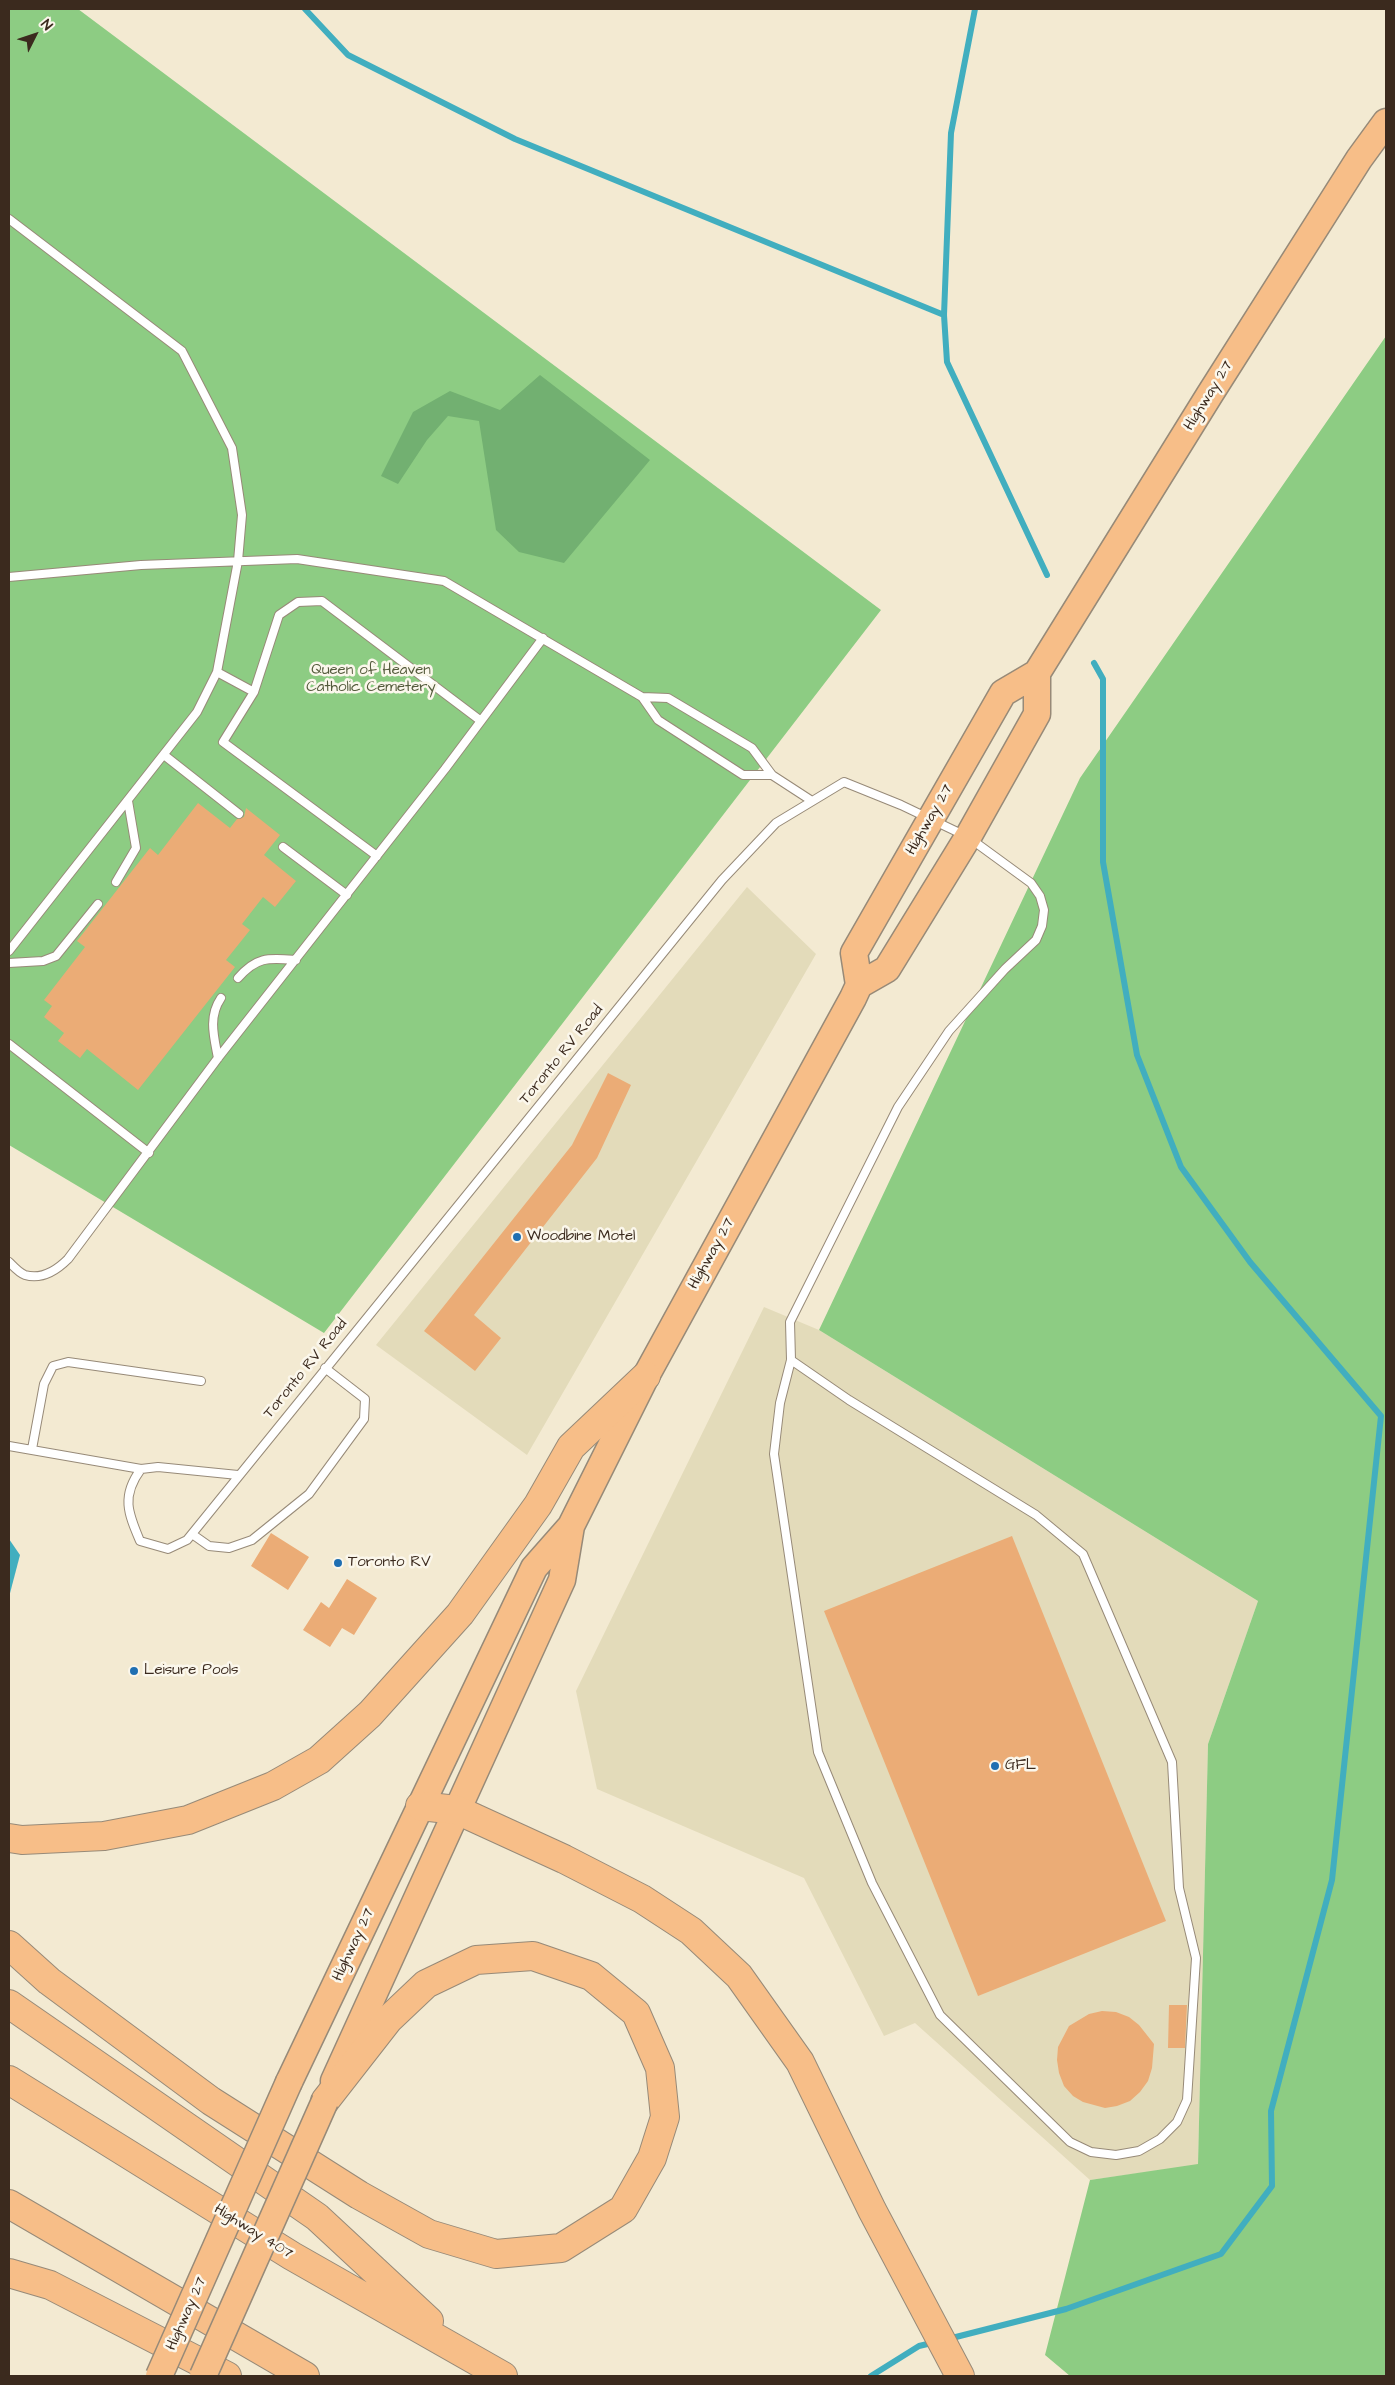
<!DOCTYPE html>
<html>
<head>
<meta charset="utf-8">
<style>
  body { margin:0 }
  #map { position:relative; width:1395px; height:2385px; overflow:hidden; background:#f3ead2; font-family:"Architects Daughter",sans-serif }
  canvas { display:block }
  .frame { position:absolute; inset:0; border:10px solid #3b2a1e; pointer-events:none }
  .north { position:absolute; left:10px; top:10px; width:50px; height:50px; -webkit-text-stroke:4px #fbf7ec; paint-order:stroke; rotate:49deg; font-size:14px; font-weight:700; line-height:20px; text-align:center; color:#3b2a1e }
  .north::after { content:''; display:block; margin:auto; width:18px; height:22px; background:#3b2a1e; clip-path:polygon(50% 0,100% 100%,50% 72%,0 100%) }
</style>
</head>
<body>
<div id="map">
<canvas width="1395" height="2385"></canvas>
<div class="frame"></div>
<div class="north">N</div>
</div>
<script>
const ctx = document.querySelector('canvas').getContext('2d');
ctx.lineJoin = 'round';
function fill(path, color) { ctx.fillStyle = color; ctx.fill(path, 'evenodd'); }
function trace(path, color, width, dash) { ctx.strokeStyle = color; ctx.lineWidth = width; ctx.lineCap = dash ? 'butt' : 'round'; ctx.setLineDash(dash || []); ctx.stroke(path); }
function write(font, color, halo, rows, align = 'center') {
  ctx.font = font + ' "Architects Daughter",sans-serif'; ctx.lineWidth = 5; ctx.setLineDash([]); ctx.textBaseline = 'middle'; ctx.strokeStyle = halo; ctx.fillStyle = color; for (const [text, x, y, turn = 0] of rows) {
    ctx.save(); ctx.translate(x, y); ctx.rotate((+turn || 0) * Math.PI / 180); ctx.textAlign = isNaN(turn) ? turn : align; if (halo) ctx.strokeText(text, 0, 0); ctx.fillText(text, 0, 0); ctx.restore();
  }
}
fill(new Path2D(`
  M747 887 816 954 527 1455 376 1345Z
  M764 1307 819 1330 1258 1601 1208 1744 1198 2165 1090 2180 915 2023 884 2036 804 1878 597 1789 576 1691Z`), '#e3dbba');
fill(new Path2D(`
  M9 9H78L881 610 324 1333 9 1145Z
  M1386 336V2376H1070L1045 2355 1090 2180 1198 2164 1208 1744 1258 1601 819 1330 1080 778Z`), '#8dcc83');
fill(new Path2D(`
  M540 375 650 460 564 563 519 552 496 530 479 421 448 416 427 440 398 484 381 476 413 412 450 391 500 410Z`), '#72b071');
fill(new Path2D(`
  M9 1539 20 1555 9 1597Z`), '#41aebf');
trace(new Path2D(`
  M305 9 348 55 515 139 944 315
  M975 9 951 133 944 315 947 362 1047 575
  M948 2339 1066 2309 1221 2254 1272 2186 1271 2111 1332 1880 1381 1416 1250 1262 1181 1167 1137 1055 1103 862V679L1094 663
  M871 2376 919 2346 936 2342`), '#41aebf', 6);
fill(new Path2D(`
  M198 803 230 828 237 819 244 817 246 808 280 835 264 855 296 881 275 907 263 897 242 924 250 930 226 960 235 967 138 1090 87 1049 80 1058 58 1041 64 1033 44 1017 52 1006 44 1000 85 947 77 941 150 848 158 855Z
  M608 1073 631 1085 597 1158 474 1315 501 1338 475 1371 424 1331 572 1145Z
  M271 1533 309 1557 288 1590 251 1566Z
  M1012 1536 1166 1921 978 1996 824 1611Z
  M347 1579 377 1598 354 1635 342 1628 330 1647 303 1630 321 1602 329 1608Z
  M1169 2005H1187L1185 2048H1168Z
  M1102 2011 1116 2012 1129 2017 1139 2025 1154 2044 1152 2068 1148 2081 1140 2092 1130 2101 1117 2106 1105 2108 1083 2102 1073 2096 1064 2086 1059 2073 1057 2060 1058 2047 1069 2026 1089 2014Z`), '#ebac76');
const lane = new Path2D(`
  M9 219 182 351 232 448 242 515 238 561 217 672 197 712 9 951
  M9 577 141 565 297 559 444 581 642 697 658 720 743 775H772
  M217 672 254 692 279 615 298 602 322 601 481 721
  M254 692 223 742 377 856
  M642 697 668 698 752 748 772 775 812 801
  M164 755 239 814
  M283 847 347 895
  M116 882 136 848 128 801
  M9 963 43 961 56 956 98 904
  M238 978C257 956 269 958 296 960
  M9 1044 149 1153
  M218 1058C214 1037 208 1017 221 998
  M9 1262C13 1266 19 1273 25 1275 42 1280 57 1270 68 1259L218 1058 445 769 543 638
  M9 1446 141 1469
  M32 1449 44 1384 53 1366 68 1362 201 1381
  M238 1475 158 1467 141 1469C121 1496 128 1513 140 1541L168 1549 187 1540 722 880 776 823 844 782 901 805 968 837 1031 883 1040 896 1044 910 1042 926 1036 940 1005 969 949 1031 898 1107 790 1322 791 1360 780 1403 774 1454 818 1752 872 1883 940 2015 1070 2142 1091 2152 1116 2155 1139 2151 1160 2139 1177 2122 1187 2100 1196 1958 1179 1888 1172 1762 1083 1554 1036 1515 849 1400 791 1360
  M192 1534 209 1546 229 1548 252 1540 309 1494 364 1419 365 1399 325 1368`);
const primary = new Path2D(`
  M859 985 887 969 968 837 1037 714V673
  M334 2081 562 1580 571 1526
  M289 2082 534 1568 571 1526 646 1376 853 998 859 985 854 953 1003 693 1037 673 1210 394 1359 159 1386 122`);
const highway = new Path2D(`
  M420 1806 457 1810 564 1859 642 1899 691 1931 739 1976 800 2062 872 2210 960 2376
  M9 1838 22 1840 104 1836 188 1820 273 1786 319 1760 370 1714 460 1614 538 1505 571 1447 646 1376
  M9 1945 49 1981 211 2101 359 2195 429 2234 496 2254 561 2248 623 2209 652 2158 665 2117 660 2068 636 2013 591 1976 533 1956 476 1960 426 1984 389 2019 325 2101
  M9 2004 317 2217 429 2321
  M9 2080 292 2256 503 2376
  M9 2204 305 2376
  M9 2273 50 2285 227 2376`);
trace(lane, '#978a78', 10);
trace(primary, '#978a78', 29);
trace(highway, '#978a78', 30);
trace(lane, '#fff', 8);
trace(primary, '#f7be88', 26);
trace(highway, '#f7be88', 28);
const primaryBridge = new Path2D(`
  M159 2376 289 2082
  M203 2376 325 2101`);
trace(primaryBridge, '#978a78', 29, []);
trace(primaryBridge, '#f7be88', 26);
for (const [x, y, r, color] of [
  [517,1237,5,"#1f6fb2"],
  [338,1563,5,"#1f6fb2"],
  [134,1671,5,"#1f6fb2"],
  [995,1766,5,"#1f6fb2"]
]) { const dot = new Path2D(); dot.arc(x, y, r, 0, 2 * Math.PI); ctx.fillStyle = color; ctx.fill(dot); trace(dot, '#fbf7ec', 2); }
write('15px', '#3b2a1e', '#fbf7ec', [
  ["Highway 27",1209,396,-58],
  ["Highway 27",930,820,-60],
  ["Toronto RV Road",562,1055,-51],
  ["Highway 27",712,1254,-61],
  ["Toronto RV Road",306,1369,-51],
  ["Highway 27",354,1945,-65],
  ["Highway 407",253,2232,32],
  ["Highway 27",187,2314,-66]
]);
write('15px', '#545b3c', '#fbf7ec', [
  ["Queen of Heaven",371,671],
  ["Catholic Cemetery",371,688]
]);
write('15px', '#3b2a1e', '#fbf7ec', [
  ["Woodbine Motel",527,1237],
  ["Toronto RV",348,1563],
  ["Leisure Pools",144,1671],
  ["GFL",1005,1766]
], 'left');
</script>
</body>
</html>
